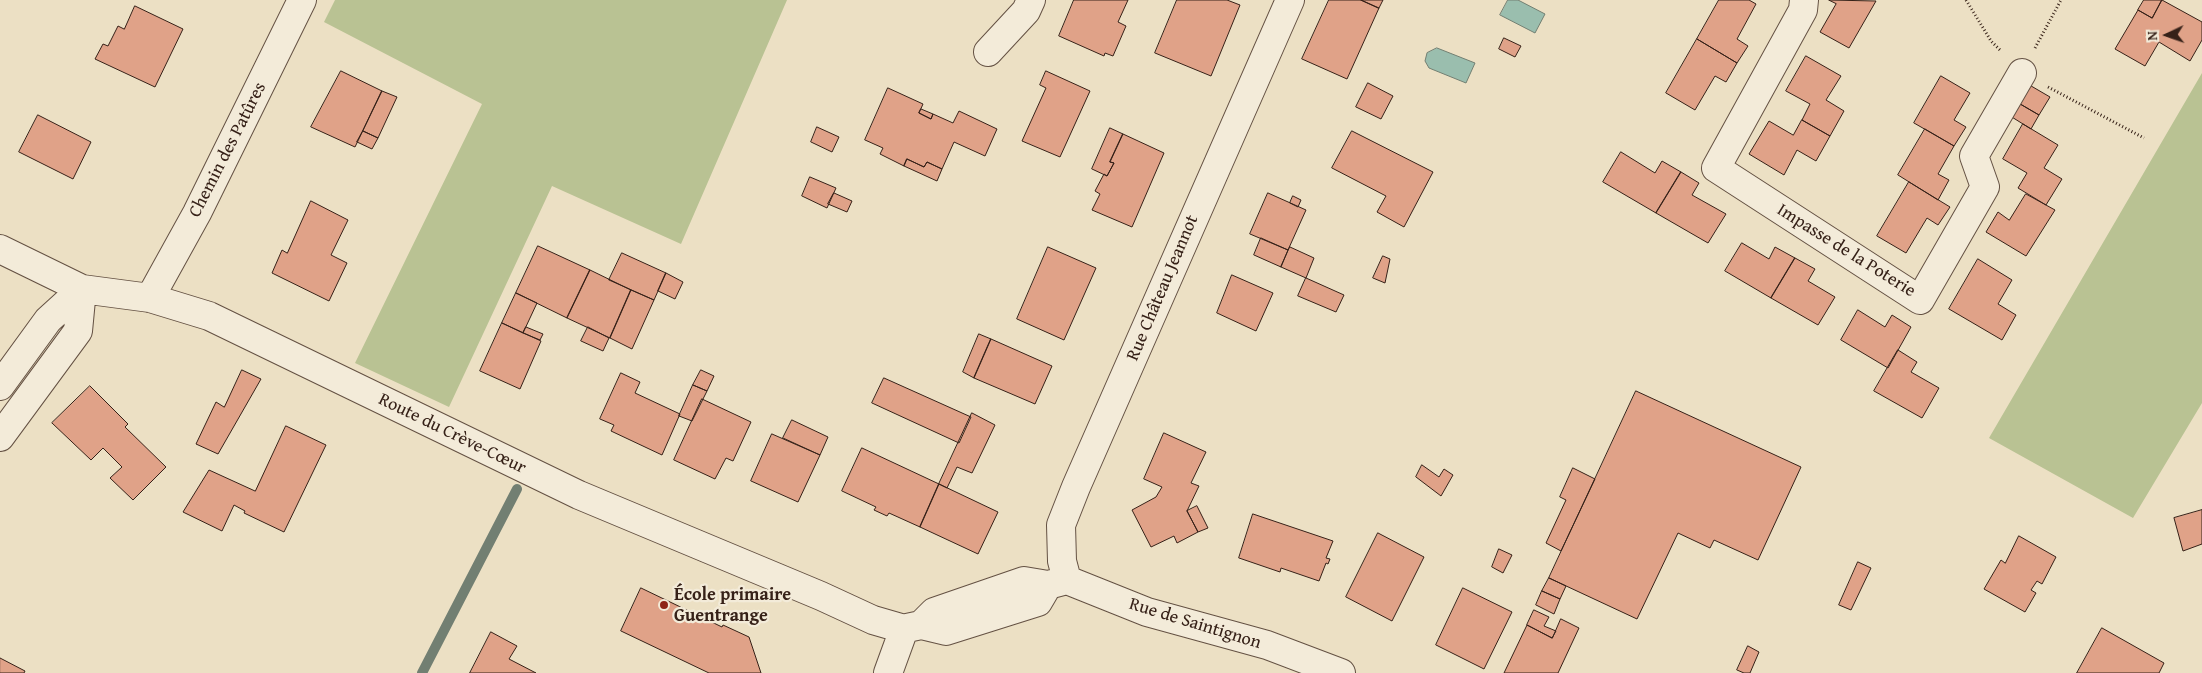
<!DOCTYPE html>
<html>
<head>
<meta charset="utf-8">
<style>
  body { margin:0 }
  #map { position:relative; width:2202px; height:673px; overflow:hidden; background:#ece0c4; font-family:"Gentium Book Plus",serif }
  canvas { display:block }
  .north { position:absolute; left:2142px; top:10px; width:50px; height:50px; -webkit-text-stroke:4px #f3ebd9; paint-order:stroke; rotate:267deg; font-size:14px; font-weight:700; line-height:20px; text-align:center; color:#362118 }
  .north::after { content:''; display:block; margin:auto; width:18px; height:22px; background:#362118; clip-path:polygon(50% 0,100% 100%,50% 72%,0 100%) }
</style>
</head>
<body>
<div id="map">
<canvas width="2202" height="673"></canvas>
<div class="north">N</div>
</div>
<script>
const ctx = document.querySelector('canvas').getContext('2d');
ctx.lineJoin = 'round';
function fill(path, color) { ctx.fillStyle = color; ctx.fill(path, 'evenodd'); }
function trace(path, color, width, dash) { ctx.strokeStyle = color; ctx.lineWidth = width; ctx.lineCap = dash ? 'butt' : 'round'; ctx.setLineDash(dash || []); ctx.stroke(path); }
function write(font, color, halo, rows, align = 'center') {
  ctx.font = font + ' "Gentium Book Plus",serif'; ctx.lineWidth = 4.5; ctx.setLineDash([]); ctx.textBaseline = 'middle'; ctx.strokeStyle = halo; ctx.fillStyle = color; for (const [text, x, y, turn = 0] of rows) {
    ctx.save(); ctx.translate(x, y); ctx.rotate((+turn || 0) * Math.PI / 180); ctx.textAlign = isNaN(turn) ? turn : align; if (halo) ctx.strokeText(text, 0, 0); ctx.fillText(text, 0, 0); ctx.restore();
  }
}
fill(new Path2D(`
  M335 0H787L681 244 552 186 449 407 355 363 482 104 324 22Z
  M2202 73V403L2133 518 1989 438Z`), '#b9c293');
const water = new Path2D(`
  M1508 0H1518L1545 14 1535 33 1500 15Z
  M1437 48 1475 63 1466 83 1429 68 1425 61 1427 53Z`);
fill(water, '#9abeae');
trace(water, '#727f72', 1);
trace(new Path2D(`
  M422 673 517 489`), '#727f72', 10);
const building = new Path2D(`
  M1074 0H1128L1118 22 1126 26 1113 56 1105 53 1104 56 1059 36Z
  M1177 0H1227L1240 5 1211 76 1155 53Z
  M1329 0H1361L1379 8 1347 79 1302 59Z
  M1361 0H1383L1379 8Z
  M1719 0H1749L1756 4 1737 39 1748 46 1737 63 1697 39Z
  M1829 0 1876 1 1849 48 1820 32 1836 4Z
  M2144 0H2162L2152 18 2138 10Z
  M2162 0 2202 22V40L2190 61 2159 42 2145 66 2115 49 2138 10 2152 18Z
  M135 6 183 29 155 87 95 59 103 44 108 46 118 26 124 29Z
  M1504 38 1521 46 1515 57 1499 49Z
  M1697 39 1737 63 1726 82 1715 76 1695 110 1666 93Z
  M1806 56 1841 76 1826 100 1844 111 1830 136 1802 120 1810 104 1786 91Z
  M341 71 382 91 355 147 311 127Z
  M1046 71 1090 91 1060 157 1022 141 1046 88 1040 85Z
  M1941 76 1970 93 1954 120 1966 127 1954 146 1914 123Z
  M1368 83 1393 96 1381 119 1356 107Z
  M2026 83 2050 97 2039 115 2015 101Z
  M888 88 923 104 919 113 931 119 933 114 953 123 959 111 997 129 985 156 954 142 942 169 927 162 924 167 907 159 904 166 880 154 883 148 865 140Z
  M382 91 397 97 378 138 363 131Z
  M2015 101 2039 115 2031 129 2007 114Z
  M921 109 933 114 931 119 919 113Z
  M38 115 91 142 73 179 19 152Z
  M1802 120 1830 136 1816 161 1797 150 1784 175 1749 154 1769 121 1793 135Z
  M2023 124 2058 145 2044 168 2062 179 2046 205 2018 188 2027 173 2003 159Z
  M817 127 839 137 832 152 811 142Z
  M1110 128 1123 134 1110 162 1114 163 1107 176 1092 169Z
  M1925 129 1954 146 1938 174 1949 180 1938 200 1898 175Z
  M363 131 378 138 372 149 357 142Z
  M1352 131 1433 172 1404 227 1377 212 1386 196 1332 168Z
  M1123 134 1164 153 1132 227 1092 210 1100 194 1095 191 1104 174 1107 176 1114 163 1110 162Z
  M1621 152 1655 173 1662 161 1681 172 1656 213 1603 182Z
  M907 159 924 167 927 162 942 169 937 181 904 166Z
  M1681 172 1699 183 1692 195 1726 214 1708 243 1656 213Z
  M810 177 836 188 827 208 802 196Z
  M1909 182 1950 207 1938 225 1927 218 1906 253 1877 236Z
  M834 193 852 201 847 212 828 204Z
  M1268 193 1306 210 1288 250 1250 234Z
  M2026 194 2055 210 2026 256 1986 232 1998 212 2009 220Z
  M1293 196 1301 200 1298 207 1290 203Z
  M311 201 348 220 331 255 347 263 329 301 272 273 282 250 287 253Z
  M1261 238 1288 250 1281 267 1254 255Z
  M1742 243 1769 259 1775 247 1795 258 1771 298 1725 271Z
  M538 246 590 270 567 318 516 293Z
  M1048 247 1096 268 1064 340 1017 319Z
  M1290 247 1314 258 1306 278 1281 267Z
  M622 253 666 273 654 300 609 280Z
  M1383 256 1390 259 1385 283 1373 278Z
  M1795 258 1815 269 1808 281 1835 297 1818 325 1771 298Z
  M1978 259 2012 280 1998 304 2016 315 2002 340 1949 309Z
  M590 270 631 290 610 338 567 318Z
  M666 273 683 282 675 299 658 291Z
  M1232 275 1273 293 1256 331 1217 313Z
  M1306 278 1344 295 1336 312 1298 296Z
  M631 290 654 300 632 349 610 338Z
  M516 293 537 303 523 333 502 323Z
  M1858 310 1885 327 1892 315 1911 327 1888 368 1841 340Z
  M502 323 541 341 520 389 480 371Z
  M526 327 543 334 540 340 523 333Z
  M588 327 609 338 603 351 581 341Z
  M979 334 991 339 974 378 963 372Z
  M991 339 1052 366 1035 404 974 378Z
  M1898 350 1917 362 1911 372 1939 388 1922 418 1874 391Z
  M242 370 261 379 218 454 196 444 216 402 224 407Z
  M701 370 714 376 707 391 693 385Z
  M621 373 640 382 635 393 680 414 662 455 611 431 614 425 600 419Z
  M884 378 971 417 959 443 872 403Z
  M693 385 707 391 692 421 679 416Z
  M90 386 128 424 125 427 166 467 133 500 110 478 122 467 103 448 91 460 52 423Z
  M1636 391 1801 467 1758 560 1714 540 1710 548 1678 533 1637 619 1549 578Z
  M702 399 751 422 733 461 726 458 715 479 674 460Z
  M972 413 995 425 972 473 957 467 947 488 939 484Z
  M792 420 828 437 820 455 783 438Z
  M286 426 326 445 284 532 244 513 245 511 234 505 222 531 183 512 209 470 255 491Z
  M1164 433 1206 452 1191 483 1199 486 1187 511 1198 532 1177 543 1174 536 1151 547 1132 510 1156 497 1162 487 1144 479Z
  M772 434 820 455 798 502 751 481Z
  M862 448 939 484 920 527 889 513 887 516 874 510 876 507 842 491Z
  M1422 465 1439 477 1444 469 1453 475 1441 496 1416 477Z
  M1573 468 1595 479 1561 551 1546 543 1566 500 1560 497Z
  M939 484 998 512 978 554 920 527Z
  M1197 506 1208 528 1198 532 1187 511Z
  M2202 510V544L2183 551 2174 518Z
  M1253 514 1333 541 1326 558 1330 559 1328 564 1326 563 1319 581 1281 568 1280 572 1239 558Z
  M1378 533 1424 557 1392 621 1346 597Z
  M2019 536 2056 557 2042 584 2037 581 2031 590 2036 593 2025 612 1984 589 2001 560 2005 563Z
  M1499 549 1512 555 1503 573 1492 567Z
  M1858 562 1871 568 1851 610 1839 605Z
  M1549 578 1566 586 1560 599 1542 591Z
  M641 588 722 627 723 625 749 637 761 673H709L621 631Z
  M1463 588 1512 612 1484 669 1436 645Z
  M1542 591 1560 599 1554 614 1536 605Z
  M1534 610 1549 617 1544 626 1556 631 1552 638 1527 625Z
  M1561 619 1579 628 1558 673H1504L1527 625 1552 638Z
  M2102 628 2164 663 2159 673H2077Z
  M491 632 517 646 509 659 536 673H470Z
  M1748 646 1759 652 1750 673H1744L1737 670Z
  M0 658 25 671 24 673H0Z`);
fill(building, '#e0a288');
trace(building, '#362118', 1);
const minor = new Path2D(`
  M1804 0 1803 10 1716 168 1920 300 1985 187 1974 156 2022 73
  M988 52 1026 11 1031 0
  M0 249 82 289 150 298 209 316 579 495 821 596 873 620 904 629
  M150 298 197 213 302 0
  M0 386 48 320 82 289
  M0 437 78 331 82 289
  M1067 580 1062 561 1061 525 1076 487 1290 0
  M921 625 934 612 1024 581 1048 585 1067 580 1147 612 1267 645 1341 673
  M907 628 921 625 946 631 1038 602 1048 585
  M888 673 904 629`);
trace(minor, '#645143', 30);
trace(new Path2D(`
  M1966 0 1991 41 2001 51
  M2035 48 2061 0
  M2048 87 2144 138`), '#362118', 3, [1, 2.5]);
trace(minor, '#f3ebd9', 28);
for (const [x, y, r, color] of [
  [664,605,5,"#8f2418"]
]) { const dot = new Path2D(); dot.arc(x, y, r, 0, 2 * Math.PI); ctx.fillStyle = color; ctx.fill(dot); trace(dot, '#f3ebd9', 2); }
write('18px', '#362118', '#f3ebd9', [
  ["Chemin des Patûres",228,150,-63],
  ["Impasse de la Poterie",1846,251,32],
  ["Rue Château Jeannot",1163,288,-67],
  ["Route du Crève-Cœur",452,434,26],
  ["Rue de Saintignon",1195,624,17]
]);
write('bold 18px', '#362118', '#f3ebd9', [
  ["École primaire",674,595],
  ["Guentrange",674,616]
], 'left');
</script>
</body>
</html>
